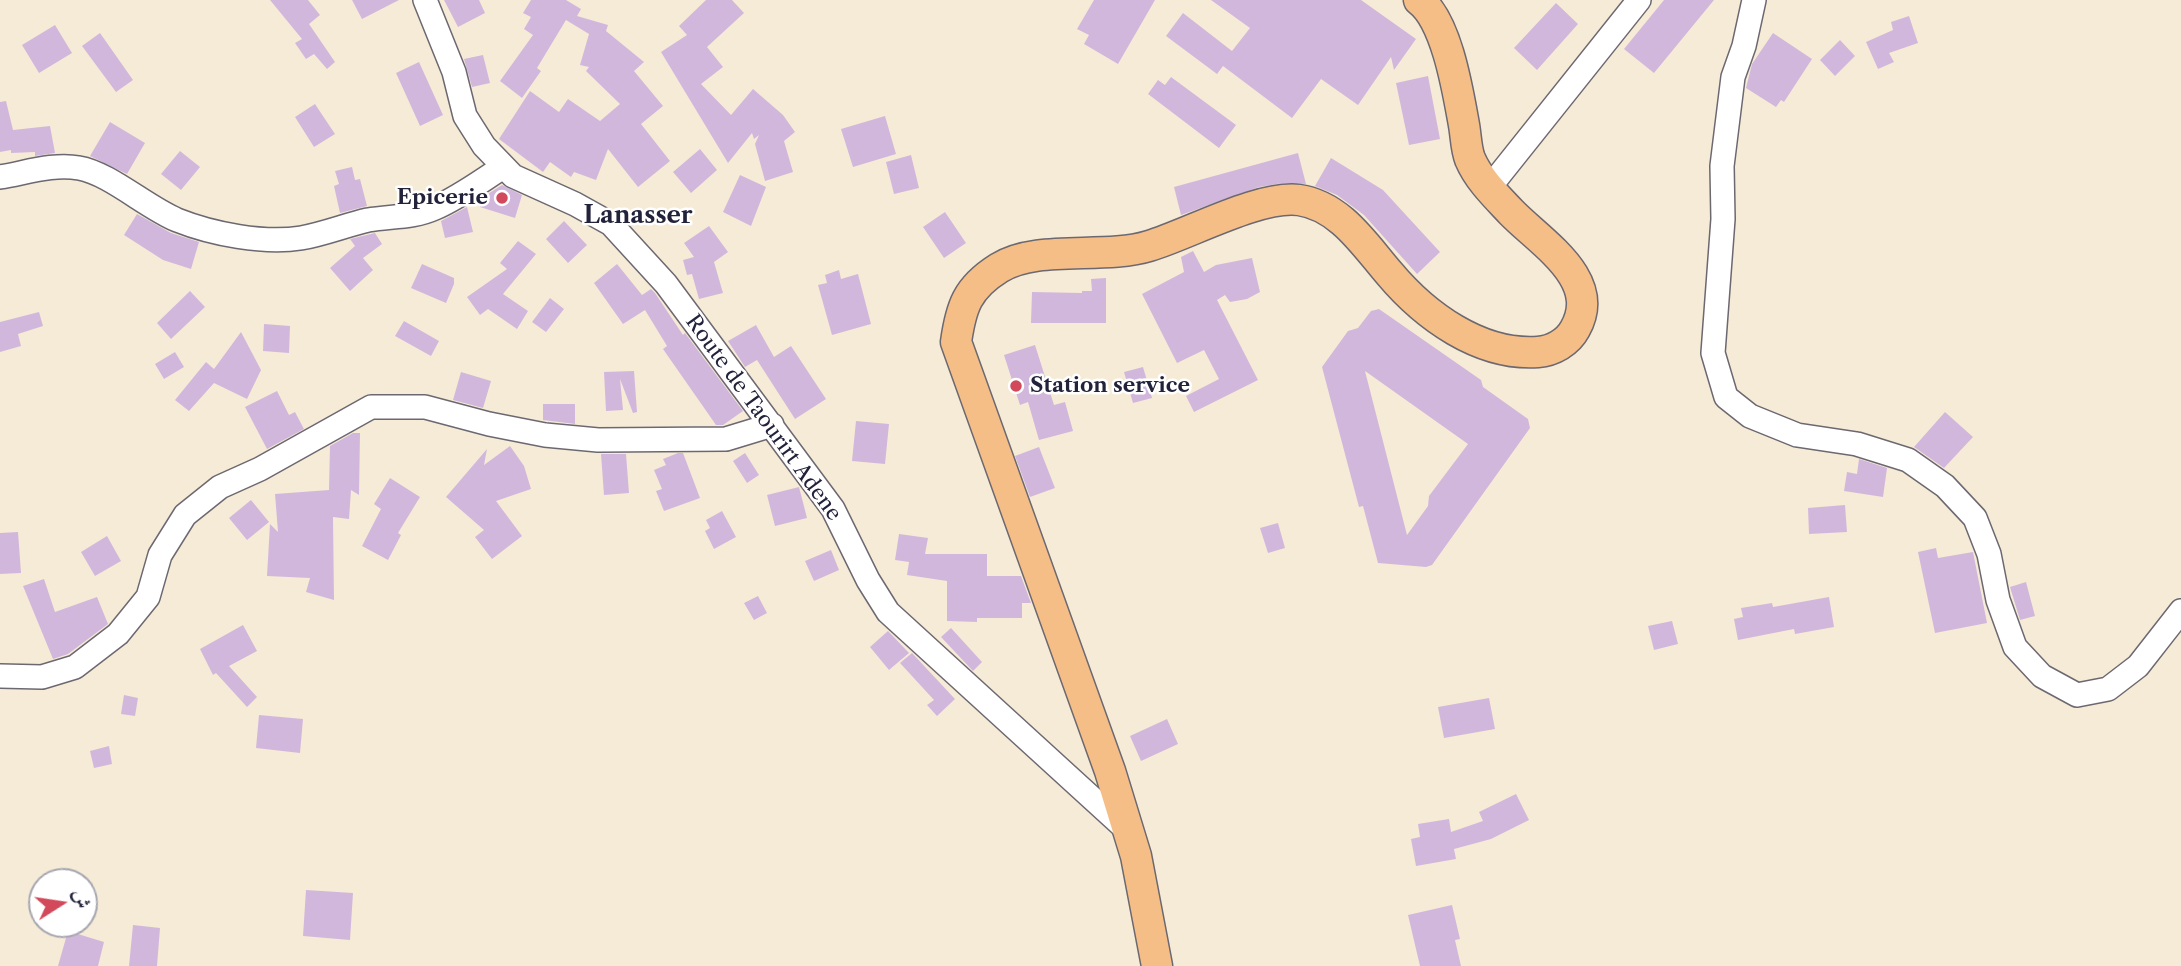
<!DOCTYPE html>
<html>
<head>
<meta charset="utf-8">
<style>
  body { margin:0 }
  #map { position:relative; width:2181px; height:966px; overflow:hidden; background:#f6ebd6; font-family:"Libre Caslon Text",Amiri,serif }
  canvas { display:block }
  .north { position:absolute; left:28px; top:868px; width:70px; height:70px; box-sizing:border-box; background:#fff; border:2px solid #a7a7b1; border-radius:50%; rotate:78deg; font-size:19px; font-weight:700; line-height:28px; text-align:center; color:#22223b }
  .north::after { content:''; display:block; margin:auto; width:24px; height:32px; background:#d1495b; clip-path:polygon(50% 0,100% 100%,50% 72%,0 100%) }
</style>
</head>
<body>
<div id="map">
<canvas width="2181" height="966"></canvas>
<div class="north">ش</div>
</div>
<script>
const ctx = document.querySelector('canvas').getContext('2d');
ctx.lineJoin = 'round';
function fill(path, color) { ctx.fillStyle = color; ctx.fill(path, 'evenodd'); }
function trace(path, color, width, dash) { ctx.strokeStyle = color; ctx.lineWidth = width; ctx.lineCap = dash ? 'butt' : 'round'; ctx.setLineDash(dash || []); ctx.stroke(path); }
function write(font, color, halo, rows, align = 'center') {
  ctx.font = font + ' "Libre Caslon Text",serif'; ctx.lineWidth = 5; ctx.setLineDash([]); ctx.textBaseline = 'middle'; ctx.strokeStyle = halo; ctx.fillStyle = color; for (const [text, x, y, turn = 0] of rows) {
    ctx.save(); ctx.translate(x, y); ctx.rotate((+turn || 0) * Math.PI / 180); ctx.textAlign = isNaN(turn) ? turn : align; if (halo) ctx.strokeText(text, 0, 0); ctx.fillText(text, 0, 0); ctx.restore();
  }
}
fill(new Path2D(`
  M270 0H308L320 15 309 24 335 62 327 69 314 54 306 59 295 43 302 39Z
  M352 0H399L362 19Z
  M444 0H479L485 13 458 27Z
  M531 0H566L581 9 577 16 608 25 606 31 644 62 634 71 663 106 641 124 670 161 638 187 608 149 596 180 574 172 571 177 550 162 543 172 499 139 530 91 559 112 568 99 600 121 620 104 586 71 589 67 580 65 589 34 566 20 537 68 541 71 522 98 500 81 533 35 524 29 531 17 523 13Z
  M706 0H732L744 13 707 47 723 67 701 84 731 115 753 89 783 115 795 132 784 141 793 172 765 181 755 144 759 135 754 139 752 133 728 163 661 52 687 35 679 26Z
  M1094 0H1155L1118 64 1084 44 1089 35 1077 29Z
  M1211 0H1361L1416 39 1394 70 1391 57 1358 105 1321 79 1292 118 1223 66 1217 74 1166 36 1183 13 1232 51 1250 28Z
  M1664 0H1714L1654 73 1624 49Z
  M1556 3 1578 24 1537 70 1514 48Z
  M1909 16 1918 43 1889 53 1894 62 1878 69 1866 42 1893 30 1891 22Z
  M55 25 72 53 39 73 22 45Z
  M100 33 133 80 116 92 82 46Z
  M1773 33 1812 59 1784 102 1781 100 1776 107 1746 88 1752 64Z
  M1840 40 1855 56 1835 76 1820 60Z
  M483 55 490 83 472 87 464 59Z
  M419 62 443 115 420 126 396 73Z
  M1428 76 1440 139 1409 145 1396 83Z
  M1171 77 1236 125 1219 148 1148 94 1158 80 1165 85Z
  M6 101 13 130 50 126 55 153 35 156V152L11 153V150L0 152V102Z
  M315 104 335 134 314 147 295 117Z
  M885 116 896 154 853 167 841 129Z
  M110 122 145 143 127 174 90 156Z
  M700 149 717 170 691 193 673 172Z
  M180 151 200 167 181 190 161 174Z
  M1298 153 1306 184 1283 183 1259 187 1181 215 1174 187Z
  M911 155 919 188 894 194 886 162Z
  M1331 158 1383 190 1440 252 1417 274 1364 215 1337 195 1315 186Z
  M352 167 355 180 360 179 367 206 340 213 334 186 339 184 335 171Z
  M740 175 766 187 751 226 723 212Z
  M502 185 522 195 515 218 480 207 483 197Z
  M467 207 473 232 445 238 441 221Z
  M945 212 966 243 944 258 923 227Z
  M137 214 171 233 199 242 191 269 163 260 124 235Z
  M564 221 587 245 568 263 546 239Z
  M709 226 728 252 714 262 723 293 699 299 692 274 687 275 683 260 694 257 684 243Z
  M375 233 382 244 363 258 373 270 350 291 330 268 355 246 350 239Z
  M518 241 536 254 503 294 528 311 517 329 488 309 480 315 467 297 507 269 500 263Z
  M1193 251 1204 272 1216 265 1252 258 1260 292 1247 299 1230 302 1225 295 1217 300 1258 380 1194 412 1186 396 1219 379 1204 350 1177 363 1142 294 1184 272 1181 257Z
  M422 264 454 278V284L446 303 411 288Z
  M617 264 642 295 651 289 655 293 683 335 685 333 743 411 723 425H716L663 349 667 346 645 310 623 324 594 283Z
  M839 270 841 279 858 274 871 324 832 335 818 285 827 283 825 275Z
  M1106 278V323H1031L1032 292 1082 293V291H1092L1091 279Z
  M190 291 205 307 171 339 157 323Z
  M550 298 564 309 546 332 532 322Z
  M1379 309 1481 380 1483 387 1528 419 1530 428 1432 565 1426 567 1378 563 1363 506 1359 507 1322 367 1348 331 1358 328 1371 311ZM1365 371 1468 444 1429 496 1428 506 1407 535Z
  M39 312 43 326 18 334 21 346 0 352V322Z
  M404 321 439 341 431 356 395 336Z
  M264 324 290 326 289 353 263 351Z
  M756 325 774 357 791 346 826 399 795 419 757 360 745 367 728 341Z
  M241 332 261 370 247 399 214 383 189 411 175 400 206 362 214 369Z
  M1035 345 1054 405 1065 402 1073 431 1039 440 1028 402 1020 405 1004 355Z
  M175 352 184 367 164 379 155 364Z
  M1143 367 1152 398 1133 403 1124 372Z
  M634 371 637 412 633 413 620 379 623 410 606 411 604 372Z
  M461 372 491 381 483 408 453 400Z
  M277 391 289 415 295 412 304 429 267 449 245 407Z
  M543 404H575V424L543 420Z
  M1945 412 1973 437 1944 468 1914 447Z
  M856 421 889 424 885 464 852 461Z
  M353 433H360L359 495 351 490 349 519 333 517 334 600 306 592 310 578 267 576 270 524 278 532 275 494 329 490 330 446Z
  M510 446 524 466 531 489 496 501 522 536 492 559 475 537 484 530 446 497 487 449 484 465Z
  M1039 447 1055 488 1030 497 1015 456Z
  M678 453H683L700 498 664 511 656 491 662 489 654 470 666 465 663 459Z
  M745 453 759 475 747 483 733 461Z
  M601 454H626L629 493 604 495Z
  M1859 459 1887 468 1883 497 1844 491 1847 472 1857 474Z
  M390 478 420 497 398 533 401 535 388 560 362 546 381 509 374 504Z
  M799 487 807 518 775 526 767 495Z
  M251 500 269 522 247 540 229 518Z
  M1845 505 1847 532 1809 534 1808 508Z
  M722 511 736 537 714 549 705 531 710 528 706 520Z
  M1278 523 1285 548 1268 553 1260 528Z
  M18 532 21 573 0 574V533Z
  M899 534 928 538 925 554H987V576H1021L1031 603H1022V618H977V622L947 621V581L907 575 909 562 895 560Z
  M107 536 121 561 95 576 81 552Z
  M1936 548 1938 558 1973 552 1987 623 1935 633 1918 552Z
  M831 550 839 570 814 581 805 561Z
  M44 579 55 612 97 597 108 624 68 654 53 659 23 586Z
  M2026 582 2035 616 2020 620 2010 587Z
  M758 596 767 613 754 620 744 603Z
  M1829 597 1834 627 1795 634 1794 629 1738 640 1734 619 1743 617 1741 608 1772 603 1773 607Z
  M1672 621 1678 644 1654 650 1648 626Z
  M243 625 257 651 229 666 257 697 247 707 216 673 213 675 200 649Z
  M951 628 982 662 973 671 941 637Z
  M888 631 909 653 889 670 870 647Z
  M912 653 955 699 937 716 927 705 934 700 900 663Z
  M124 695 138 698 135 716 121 714Z
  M1489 698 1495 729 1444 738 1438 707Z
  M259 715 303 719 300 753 256 748Z
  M1167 719 1178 744 1141 761 1130 736Z
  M109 746 112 764 94 768 90 751Z
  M1516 794 1529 820 1491 839 1454 849 1456 859 1416 866 1411 839 1420 837 1418 824 1449 819 1451 832 1483 821 1479 812Z
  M306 890 353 893 350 940 303 936Z
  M1452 905 1460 939 1455 940 1461 966H1420L1408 915Z
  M133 925 160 928 157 966H129Z
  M68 931 104 942 98 966H58Z`), '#d2b7dd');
const minor = new Path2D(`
  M425 0 454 72 465 116 484 146 513 176 575 204 611 224 666 284 833 509 868 580 888 612 1128 831
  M1754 0 1744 46 1733 77 1722 166 1723 219 1713 353 1726 397 1750 416 1797 435 1857 444 1908 460 1945 486 1975 518 1989 554 1998 600 2015 647 2042 676 2077 695 2108 689 2138 666 2181 611
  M0 177C25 173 54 163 79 168 109 173 146 207 177 220 212 234 264 244 301 238 324 234 346 225 368 220 391 216 413 218 435 208 460 197 481 181 503 167
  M1489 188 1639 0
  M0 676 42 677 75 667 118 634 148 597 160 555 185 515 220 487 260 469 371 407H425L489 424 545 435 598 440 726 439 772 425`);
const major = new Path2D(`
  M1157 966 1136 856 1110 771 956 342C961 307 967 288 999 268 1037 244 1104 260 1149 246 1189 234 1259 195 1299 200 1340 206 1364 244 1389 273 1425 316 1480 356 1538 352 1553 351 1568 342 1575 329 1603 279 1541 243 1511 212 1496 196 1479 180 1470 159 1466 149 1466 136 1464 125 1458 92 1447 21 1419 0`);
trace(minor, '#6c6871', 26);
trace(major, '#6c6871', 33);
trace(minor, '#fff', 23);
trace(major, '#f6be87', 30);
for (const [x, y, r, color] of [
  [502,198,7,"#d1495b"],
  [1016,386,7,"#d1495b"]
]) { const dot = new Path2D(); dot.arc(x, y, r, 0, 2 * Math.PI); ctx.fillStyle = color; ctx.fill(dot); trace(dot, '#fff', 2.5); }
write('bold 21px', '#22223b', '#fff', [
  ["Epicerie",488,198],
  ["Station service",1030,386,"left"]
], 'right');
write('21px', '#22223b', '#fff', [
  ["Route de Taourirt Adene",763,418,54]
]);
write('bold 24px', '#22223b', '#fff', [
  ["Lanasser",638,216]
]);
</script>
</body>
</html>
